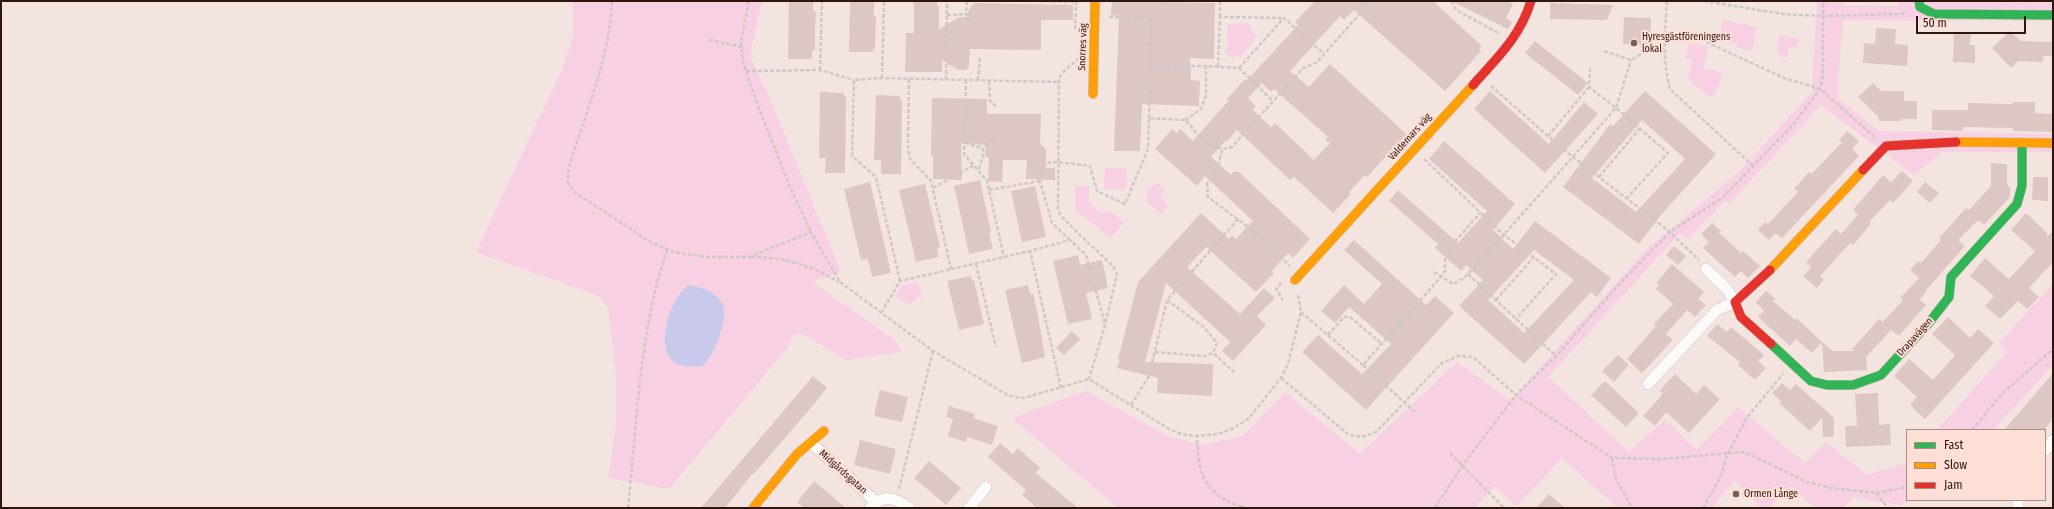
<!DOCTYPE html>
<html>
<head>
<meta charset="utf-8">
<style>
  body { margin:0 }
  #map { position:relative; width:2054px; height:509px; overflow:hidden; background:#f4e4df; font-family:"Fira Sans Condensed",sans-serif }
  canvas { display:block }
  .frame { position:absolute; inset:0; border:2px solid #2e150d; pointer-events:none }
  .legend { position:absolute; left:1906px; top:429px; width:140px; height:72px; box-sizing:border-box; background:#fddfd6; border:1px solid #aa8e86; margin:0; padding:5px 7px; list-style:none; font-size:12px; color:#2e150d }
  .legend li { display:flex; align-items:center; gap:8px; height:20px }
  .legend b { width:20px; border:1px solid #aa8e86 }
  .scale { position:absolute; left:1916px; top:16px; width:110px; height:18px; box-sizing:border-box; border:2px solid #2e150d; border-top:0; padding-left:5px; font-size:12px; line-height:14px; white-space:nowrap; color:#2e150d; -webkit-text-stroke:3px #fddfd6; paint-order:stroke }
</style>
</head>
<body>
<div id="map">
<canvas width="2054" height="509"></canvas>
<div class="frame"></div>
<ul class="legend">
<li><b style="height:5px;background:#30b455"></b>Fast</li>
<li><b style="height:5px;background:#ff9f0a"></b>Slow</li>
<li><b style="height:5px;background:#e5322d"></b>Jam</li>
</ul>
<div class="scale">50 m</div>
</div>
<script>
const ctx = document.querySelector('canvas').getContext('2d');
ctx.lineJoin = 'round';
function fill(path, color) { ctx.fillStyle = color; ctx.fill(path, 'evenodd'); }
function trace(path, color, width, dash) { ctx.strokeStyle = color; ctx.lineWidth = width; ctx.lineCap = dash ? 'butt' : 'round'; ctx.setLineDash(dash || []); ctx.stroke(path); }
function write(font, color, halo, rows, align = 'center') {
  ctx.font = font + ' "Fira Sans Condensed",sans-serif'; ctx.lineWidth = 4; ctx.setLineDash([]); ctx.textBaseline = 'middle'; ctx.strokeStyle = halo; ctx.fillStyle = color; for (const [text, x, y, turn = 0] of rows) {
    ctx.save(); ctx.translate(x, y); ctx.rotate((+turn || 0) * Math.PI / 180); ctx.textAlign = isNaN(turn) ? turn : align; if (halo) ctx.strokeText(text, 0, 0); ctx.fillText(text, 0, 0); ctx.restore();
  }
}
fill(new Path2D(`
  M573 1H762L750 56 768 94 841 272 812 282 895 340 902 352 846 360 803 334 792 335 789 346 669 489 608 478 616 426V374L608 308 599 296 476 252 563 67 574 32ZM716 294C727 308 726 320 720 336Z
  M1817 1H1843V5L1897 6 1898 1 2053 3V21L1843 20 1837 98 1879 131 2053 134V152H1942L1914 175 1821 105 1729 204 1724 201 1688 240 1679 234 1548 377 1629 452 1665 420 1697 450 1738 407 1805 463 1826 442 1867 475 1907 463V500H1909L1901 505 1853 498 1843 508H1815L1790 486 1769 508H1761L1735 480 1712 508H1618L1562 458 1516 506 1494 486 1475 508H1118L1012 418 1086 391 1167 436 1203 445 1243 436 1285 392 1360 454 1457 362 1510 401 1648 248 1740 171 1812 92Z
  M1723 20 1757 27 1752 51 1737 47 1738 44 1719 40Z
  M1248 23 1256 38 1240 58 1236 55 1233 59 1225 51 1229 46 1226 41 1228 24Z
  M1779 35 1799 39 1797 47H1789L1787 58 1782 57 1777 51Z
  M1689 43 1707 46 1704 69 1723 72 1716 92 1710 97 1688 79 1692 60 1685 59Z
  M1105 168 1127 169 1126 189H1104Z
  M1156 182 1166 190 1160 197 1168 205 1162 214 1146 201 1147 192Z
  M1075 186H1089V202L1100 212 1111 211 1124 223 1110 238 1075 209Z
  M918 281 922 296 909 304 895 296 903 285Z
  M2053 284V365L1993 430H1937L2007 352 1999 343Z`), '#f7d0e3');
fill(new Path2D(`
  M689 285C719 291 732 303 720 334 716 346 712 356 703 366 692 367 677 368 670 358 657 339 671 297 689 285Z`), '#c9c9ec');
fill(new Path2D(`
  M789 1H813V11L816 12 815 28V51H812V59H788Z
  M850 1H874V16H876L875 49H873V52H849Z
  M914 1H937V6H939V29L959 17H966L971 6 975 3 1073 5V20H1041V50L970 49 969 66 966 70H958L942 60V72H905L906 33H914Z
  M1112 1 1215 3 1214 59 1190 58 1191 80 1200 81 1199 106 1142 104 1140 151H1114L1119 16 1111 15Z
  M1315 1H1433L1482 46 1479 49 1481 51 1445 91 1354 10 1344 20 1340 16 1290 71 1309 87 1330 64 1406 134 1367 177 1365 175 1349 192 1351 194 1333 213 1294 177 1290 180 1237 130 1227 141 1226 140 1211 157 1231 175 1234 172H1239L1310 239 1293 258 1288 253 1272 271 1274 273 1256 292 1206 247 1187 267 1240 314 1264 288 1275 298 1257 316 1266 325 1233 361 1222 351 1230 342 1166 283 1145 362 1213 364 1212 396 1157 393 1158 378 1117 368 1120 360 1118 359 1138 282 1201 213 1229 239 1232 235 1236 239 1253 221 1205 176 1197 186 1155 149 1172 129 1177 133 1180 129 1193 141 1223 107 1228 101 1227 99 1245 79 1247 80 1298 25 1295 22ZM1262 83 1271 92 1274 89 1328 137 1325 139 1330 143 1314 160 1275 123 1271 127 1253 110 1256 106 1248 98Z
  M1451 1H1507L1513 4 1506 18 1512 22 1508 29Z
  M1550 3 1613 5 1607 20 1550 19Z
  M1624 17 1651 18 1650 45 1623 44Z
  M1876 28 1896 29 1895 44 1908 45 1907 66 1863 63 1864 43 1875 44Z
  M2010 31 2021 41 2053 42V56H2043V62L2018 61 2011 68 1992 48Z
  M1954 32H1971L1970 45H1975V63L1953 62Z
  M1535 41 1588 83 1578 95 1525 53Z
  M1873 83 1881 91H1904V101H1917V119H1901V121H1879V117L1858 97Z
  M1490 91 1549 144 1584 102 1598 114 1545 173 1474 109Z
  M1645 91 1716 154 1660 216 1639 244 1563 187 1610 124 1613 126ZM1642 120 1685 159 1636 212 1592 178Z
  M820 92 844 93V96H846L845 173H825L826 158H819Z
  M876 95 900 96V100H902L901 174H881V160H874Z
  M932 98 987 99V114H1041L1040 144 1046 149V168H1055V180L1026 179 1027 160H1003L1002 182 988 181 989 158 985 156 986 145 961 143 962 180 933 179V156H931Z
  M2013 102H2035V113L2053 114V132L2013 131V128L1963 127V131L1932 130V110H1968V103L2013 104Z
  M1847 131 1859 141 1852 149 1859 156 1782 238 1776 233 1769 240 1758 230 1765 222 1768 224 1798 192 1794 189 1809 172 1812 174 1842 142 1839 140Z
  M1444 141 1515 204 1493 230 1513 249 1535 221 1611 278 1597 297 1591 292 1524 364 1459 306 1483 280 1466 265 1461 271 1435 248 1438 244 1389 201 1398 190 1458 243 1487 211 1429 159ZM1534 250 1574 280 1524 333 1488 300Z
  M1991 163 2007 164V184L2011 189 2009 198 1984 225 1978 220 1958 240 1965 246 1926 290 1927 291 1920 299 1926 305 1899 336 1891 330 1866 357 1867 370 1824 372 1822 342 1833 351H1853L1852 349 1879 319 1883 322 1903 300 1900 298 1919 278 1910 270 1918 261 1921 263 1941 240 1939 238 1966 208 1969 210 1991 186Z
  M1902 171 1913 181 1893 203 1890 200 1869 222 1871 224 1853 245 1850 243 1820 276 1824 280 1817 288 1803 276 1811 267 1806 262 1836 229 1841 234 1858 215 1853 210 1883 175 1891 182Z
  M2033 177H2048V201L2032 200Z
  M980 180 991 232 989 233 993 249 969 254 954 186Z
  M870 182 891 273 872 277 868 259 861 260 844 189Z
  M1925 182 1939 193 1930 203 1917 192Z
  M925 184 940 248 937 249 939 257 916 262 899 190Z
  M1035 186 1046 237 1022 242 1011 191Z
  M2026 213 2047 233V237L2053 231V262L2029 288 2039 297 2027 309 2018 301 2000 319 1985 306 1994 296 1970 276 1985 258 2009 279 2035 251 2011 230Z
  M1712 223 1721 231 1719 233 1741 253 1743 251 1760 266 1748 278 1741 271 1735 277 1703 248 1709 242 1701 234Z
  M1354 240 1426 305 1435 296 1454 313 1366 410 1302 352 1318 335 1362 374 1391 344 1349 307 1335 323 1321 311 1344 285 1364 304 1382 284 1344 250Z
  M1674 246 1686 256 1678 265 1666 255Z
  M1078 255 1080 265 1102 260 1108 288 1086 293 1092 319 1068 324 1053 261Z
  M1672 264 1704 292 1698 299 1706 305 1695 317 1687 310 1666 334 1673 340 1642 373 1627 359 1656 326 1654 324 1673 304 1656 289 1659 286 1656 283Z
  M971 276 972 281 974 280 984 324 959 330 947 281Z
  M1028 285 1030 294 1033 293 1037 310 1045 357 1022 363 1005 290Z
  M1766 291 1776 299 1773 301 1795 320 1796 318 1822 342 1812 353 1796 339 1790 346 1758 317 1764 311 1756 302Z
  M1948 317 1970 338 1978 329 1994 343 1925 419 1910 405 1917 397 1894 376 1909 359 1933 380 1955 355 1932 334Z
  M1717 324 1727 332 1731 327 1764 355 1758 361 1766 368 1755 380 1738 365 1740 362 1707 336Z
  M1072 331 1080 339 1064 355 1056 348Z
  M1618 355 1629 365 1614 382 1602 371Z
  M2053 373V419L2044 430H2004Z
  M1675 374 1696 394 1704 385 1720 399 1689 433 1666 412 1655 426 1643 416 1663 394 1660 390Z
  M813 376 827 388 809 410 754 474 753 473 725 508H701Z
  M1605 381 1639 413 1626 427 1591 395Z
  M1782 383 1790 390 1796 384 1834 418V437H1823L1822 418 1810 431 1779 403 1781 401 1772 393Z
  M880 390 908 397 902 422 874 416Z
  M1878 393 1879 425 1890 424 1891 445 1846 447 1845 426H1857L1855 394Z
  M949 406 975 414 973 418 998 426 992 445 967 437 966 442 948 436 953 419 946 417Z
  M860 440 896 449 890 474 854 465Z
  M1000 443 1013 454 1018 448 1040 468 1036 473 1078 508H1037L1022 495 1026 490 988 457Z
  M929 461 961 488 946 505 914 478Z
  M814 481 846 508H804L797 502Z
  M1549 494 1565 508H1536Z`), '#dcc7c5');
const street = new Path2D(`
  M1648 384 1717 310 1735 302 1727 289 1706 269
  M811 443 876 502
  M2045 450 2053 440
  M870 508C882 494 896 497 909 508
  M969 508 986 487
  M2018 508V500`);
const fast = new Path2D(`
  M1919 1 1920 7 1934 14 2053 15
  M1771 344 1811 381 1827 385H1853L1881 375 1928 324 1949 297 1951 277 2017 204 2022 186V143`);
const slow = new Path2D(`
  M1093 94 1095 1
  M1956 142 2053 143
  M1770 270 1863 170
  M1295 280 1473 85
  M753 508 797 454 824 431`);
const jam = new Path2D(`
  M1473 85C1497 58 1520 37 1531 1
  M1863 170 1886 146 1956 142
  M1770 270 1735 302 1741 317 1771 344`);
trace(street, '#d3bfb8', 12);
trace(fast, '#d3bfb8', 10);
trace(slow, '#d3bfb8', 10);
trace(jam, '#d3bfb8', 10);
trace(new Path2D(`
  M612 1C610 59 585 112 569 167L568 182 573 191 652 243 674 252 706 257H749L811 232 840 282 933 351 1006 394 1014 397 1024 398 1089 379 1169 429 1181 434 1197 436
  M749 1 741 41 743 63 758 106 790 187 811 232
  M967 1 966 14 979 27
  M1028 1 1076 2
  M1451 1 1456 10 1500 34
  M1667 1C1665 31 1662 60 1670 89L1753 166
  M1704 1 1783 14 1823 16 1901 14 1907 12
  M947 15 966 14
  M1109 17 1151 18 1149 118
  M1220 17V1
  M1075 29 1076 2
  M1665 36 1702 40 1784 78 1820 89 1875 137
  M709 40 742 47
  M1604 51 1631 60 1646 51 1664 49
  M1079 58 1063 72 1059 78 1058 210 1061 216 1080 235 1113 266 1117 274 1105 325 1089 379
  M1149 66H1206
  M1218 67 1220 17 1284 18
  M1239 68 1284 18 1324 54
  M1590 68 1589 87 1616 108 1668 153 1626 199
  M820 70 822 1
  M746 71 820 70 854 80
  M882 78 884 1
  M909 79 908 149 910 159 931 181 951 269
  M946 80 947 1
  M966 80 964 154 987 181 1004 257
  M978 80 980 57
  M989 81 990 101 996 106
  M1491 86 1548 136
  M1589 87 1548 136 1573 157 1670 232 1699 260
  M1185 120 1201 109 1206 96V66L1239 68 1273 101
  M965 143 983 148
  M1222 150 1218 167 1207 184 1208 197 1257 234 1290 266
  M1424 159 1504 235 1556 274 1516 319
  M979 169 983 156V148L996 136
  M1599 177 1640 128
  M933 188 975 165
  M989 190 1040 181
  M1070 240 1052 223 1040 181 1044 163 1058 162 1090 166 1097 191 1125 204 1148 149 1149 118 1185 120C1200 135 1209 154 1232 147L1302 69 1317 62 1371 1
  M751 257C783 257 811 265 839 282
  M976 264 996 347
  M1434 272 1453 284 1464 278 1485 256 1616 108 1631 60
  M1468 274 1556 356
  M900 281 876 177 852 156 854 80 882 78 1059 82
  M1281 283 1276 289 1283 300
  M1167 300 1205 328 1217 343 1213 353
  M1496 300 1534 257
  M1301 312 1363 365
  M881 313 900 281 1030 251
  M1328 335 1344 317H1350L1382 344
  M1155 352 1204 356 1213 353 1234 372
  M1281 378 1349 435 1362 437 1376 432 1442 363 1458 356 1473 357 1516 395 1612 458 1661 459 1745 452 1807 482 1831 488 1876 493 1907 487
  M1061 388 1030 251 1070 240 1086 255 1105 324
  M1131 405 1149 376 1167 300 1238 219
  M1415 412 1363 365 1440 278 1445 271V253L1480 213
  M1972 430 2001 395 2053 349
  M1450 453 1504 508
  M1612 458 1616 479 1632 508
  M899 489 933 351
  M1876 493 1888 508
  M1240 506 1247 508
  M628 508C637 422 639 333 667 250
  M1239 508 1240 506C1203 494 1198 472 1197 436L1218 434 1234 428 1249 418 1281 378 1288 364 1301 312 1298 294
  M1435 508 1462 466 1516 395 1556 356 1621 282 1670 232 1722 198 1792 126 1820 89 1823 75V1
  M1703 508 1721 476 1727 455 1748 416 1783 374`), '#d0c8c6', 2.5, [4, 2]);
trace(street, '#fdfbfa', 11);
trace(fast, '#30b455', 9);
trace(slow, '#ff9f0a', 9);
trace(jam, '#e5322d', 9);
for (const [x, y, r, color] of [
  [1634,43,4,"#735d56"],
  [1736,494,4,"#735d56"]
]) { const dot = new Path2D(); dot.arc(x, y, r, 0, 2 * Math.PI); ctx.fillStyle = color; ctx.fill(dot); trace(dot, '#fddfd6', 1.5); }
write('10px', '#2e150d', '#fddfd6', [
  ["Hyresgästföreningens",1642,37],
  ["lokal",1642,49],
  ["Ormen Långe",1744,494]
], 'left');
write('10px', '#2e150d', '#fddfd6', [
  ["Snorres väg",1083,47,-88],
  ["Valdemars väg",1410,137,-48],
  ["Drapavägen",1915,337,-48],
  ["Midgårdsgatan",843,472,42]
]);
</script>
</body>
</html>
